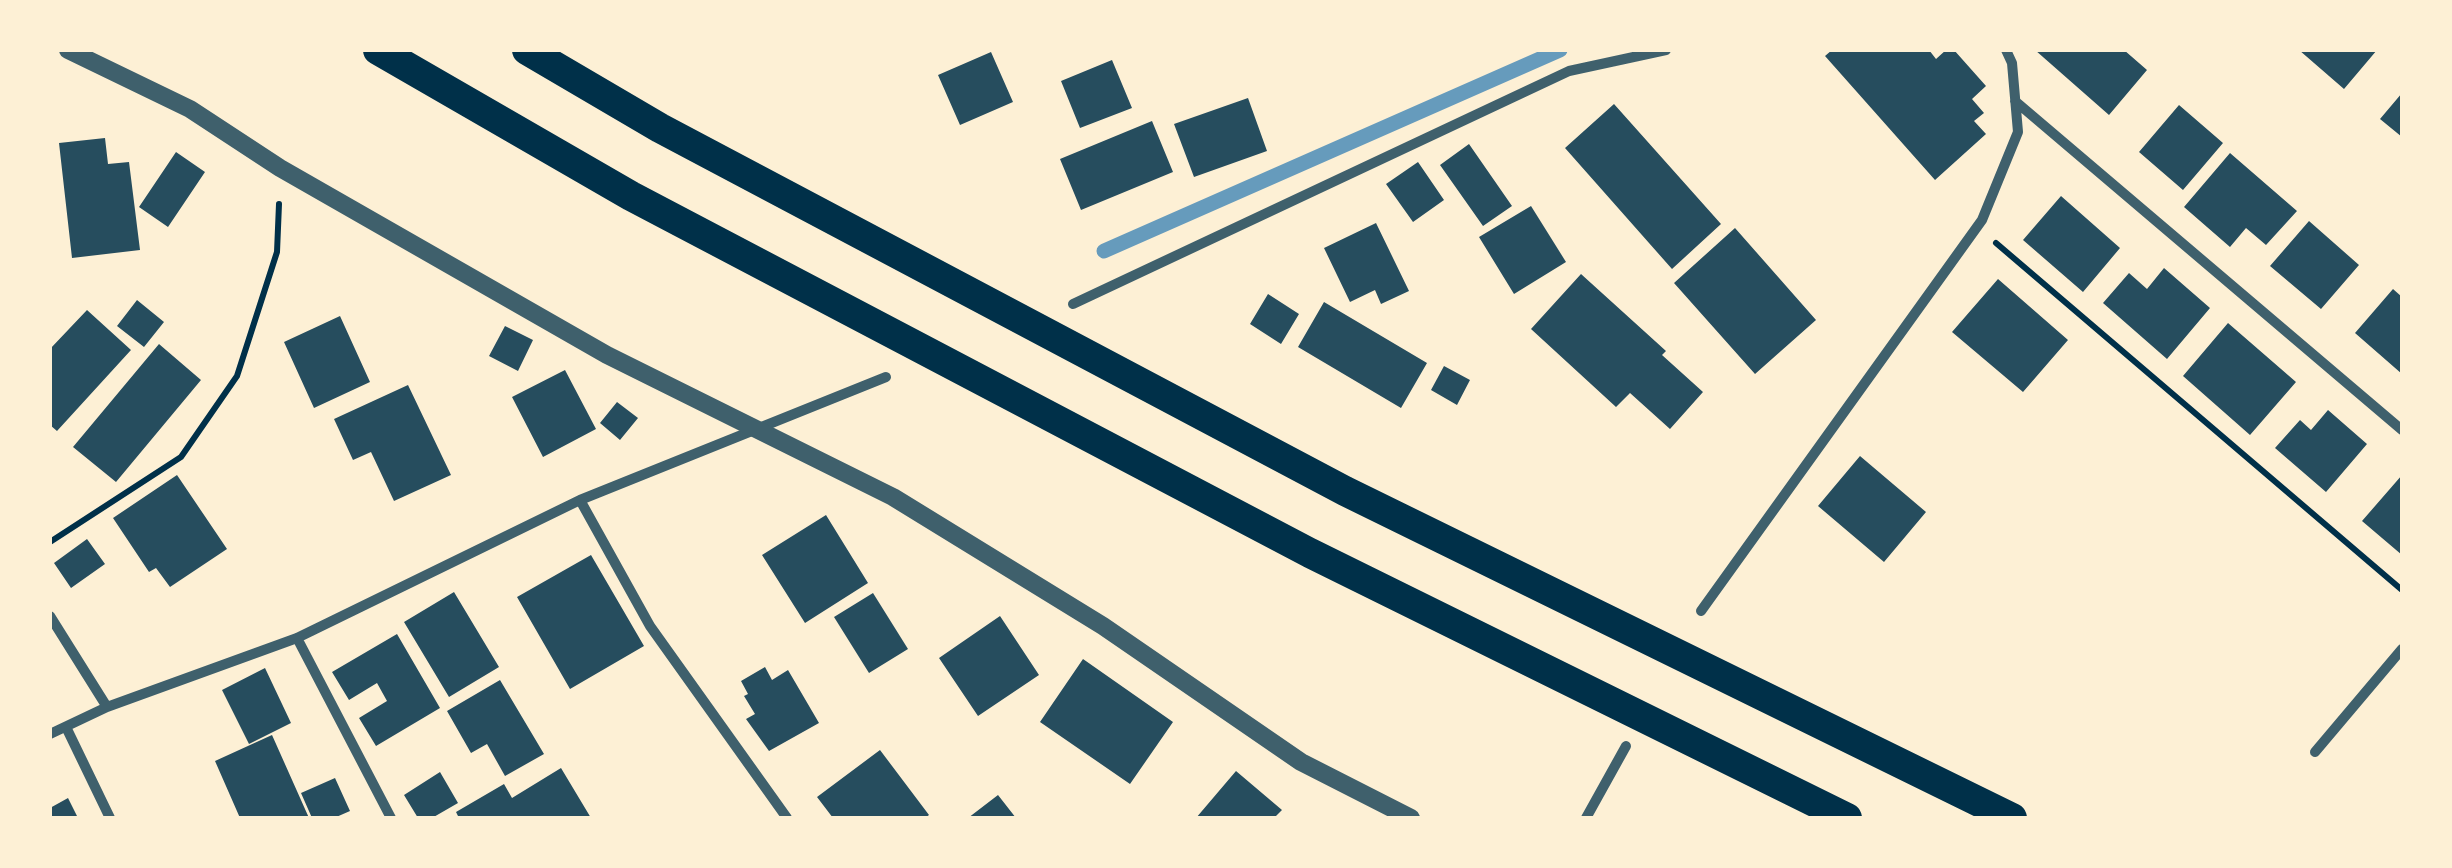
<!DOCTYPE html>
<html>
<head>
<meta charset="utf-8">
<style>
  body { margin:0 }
  #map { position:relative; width:2452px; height:868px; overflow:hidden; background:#fdf0d5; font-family:"Fira Sans",sans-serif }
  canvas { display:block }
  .frame { position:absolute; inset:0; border:52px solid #fdf0d5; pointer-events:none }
</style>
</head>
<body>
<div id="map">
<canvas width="2452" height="868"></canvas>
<div class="frame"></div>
</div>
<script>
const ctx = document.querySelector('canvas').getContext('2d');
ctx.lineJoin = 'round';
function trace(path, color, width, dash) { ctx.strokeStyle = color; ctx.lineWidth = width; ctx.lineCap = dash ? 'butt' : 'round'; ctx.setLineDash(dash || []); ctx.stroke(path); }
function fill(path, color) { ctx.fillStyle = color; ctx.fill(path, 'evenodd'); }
trace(new Path2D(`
  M1104 251 1560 50`), '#669bbc', 15);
fill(new Path2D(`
  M1832 50H1929L1936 59 1946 50H1954L1986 86 1972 99 1984 113 1974 121 1986 134 1935 180 1825 56Z
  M2035 50H2124L2147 70 2109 115Z
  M2299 50H2377L2344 89Z
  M991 52 1013 102 960 125 938 75Z
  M1112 60 1132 108 1080 128 1061 81Z
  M2402 93V137L2380 119Z
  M1248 98 1267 151 1194 177 1174 124Z
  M1614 104 1721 224 1672 269 1565 148Z
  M2179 105 2223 143 2183 190 2139 152Z
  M1152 121 1173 172 1081 210 1060 159Z
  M105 138 108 164 129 162 140 250 72 258 59 143Z
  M1469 144 1512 206 1483 226 1440 165Z
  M176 152 205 172 168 227 139 207Z
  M2230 153 2297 211 2266 245 2246 228 2230 247 2184 207Z
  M1418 162 1444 200 1413 222 1386 184Z
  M2061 196 2120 248 2083 292 2023 240Z
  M1531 206 1566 262 1514 294 1479 237Z
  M2309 221 2359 265 2321 309 2270 266Z
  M1376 223 1409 291 1381 304 1375 290 1350 302 1324 248Z
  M1735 228 1816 320 1755 374 1674 283Z
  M2164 268 2210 308 2167 359 2103 303 2129 273 2147 289Z
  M1581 274 1666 351 1662 355 1703 392 1670 429 1630 393 1616 407 1531 329Z
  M1998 279 2068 340 2023 392 1952 332Z
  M2393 289 2402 297V374L2355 333Z
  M1268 294 1299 314 1281 344 1250 324Z
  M137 300 164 322 144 347 117 326Z
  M1324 302 1427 363 1401 408 1298 347Z
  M87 310 131 350 57 431 50 425V349Z
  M340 316 370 382 314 408 284 342Z
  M2228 323 2296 382 2250 435 2183 376Z
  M505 326 533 340 518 371 489 356Z
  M159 344 201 380 116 482 73 447Z
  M1444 366 1470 380 1457 405 1431 390Z
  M565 370 596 429 543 457 512 397Z
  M408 385 451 475 394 501 371 452 353 460 334 419Z
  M617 402 638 418 620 440 600 423Z
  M2328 410 2367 444 2326 492 2275 448 2300 420 2311 430Z
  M1860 456 1926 512 1884 562 1818 506Z
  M177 475 227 549 170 587 156 568 149 572 113 518Z
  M2402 475V555L2362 521Z
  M826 515 868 583 805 623 762 555Z
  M87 539 105 564 71 588 54 563Z
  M591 555 644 646 570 689 517 597Z
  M454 592 499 667 449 697 404 622Z
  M873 593 908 649 869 673 834 617Z
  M1000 616 1039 675 978 716 939 658Z
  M397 634 440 708 376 746 359 718 387 701 377 683 349 700 332 672Z
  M1083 659 1173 722 1130 784 1040 722Z
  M765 667 772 680 788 670 819 723 769 751 746 719 755 714 744 696 748 694 741 681Z
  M265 668 291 723 249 744 222 690Z
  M500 680 544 754 505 776 487 744 471 753 447 711Z
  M272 735 309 818H240L215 761Z
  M880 750 929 815 925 818H833L817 797Z
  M561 768 591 818H459L456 812 504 784 512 798Z
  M1236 771 1282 810 1274 818H1196Z
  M440 772 458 803 432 818H418L404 795Z
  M335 778 350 811 334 818H312L301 793Z
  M998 795 1016 818H968Z
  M68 798 78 818H50V808Z`), '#264d5e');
trace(new Path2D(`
  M1996 243 2402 590
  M50 542 181 457 237 376 277 252 279 204`), '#003049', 6);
trace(new Path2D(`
  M2015 101 2402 430
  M1073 304 1569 71 1666 50
  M580 500 650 626 787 818
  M1701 611 1982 220 2018 132 2012 63 2006 50
  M50 616 107 707
  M297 638 391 818
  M66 727 110 818
  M50 734 107 707 297 638 580 500 886 377
  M2315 752 2402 649
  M1586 818 1626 746`), '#3f606c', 10);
trace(new Path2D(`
  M68 50 190 109 280 168 607 355 893 497 1103 626 1301 762 1411 818`), '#3f606c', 18);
trace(new Path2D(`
  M378 50 631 196 1310 553 1847 818
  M527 50 660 128 1345 491 2012 818`), '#003049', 30);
</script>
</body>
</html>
